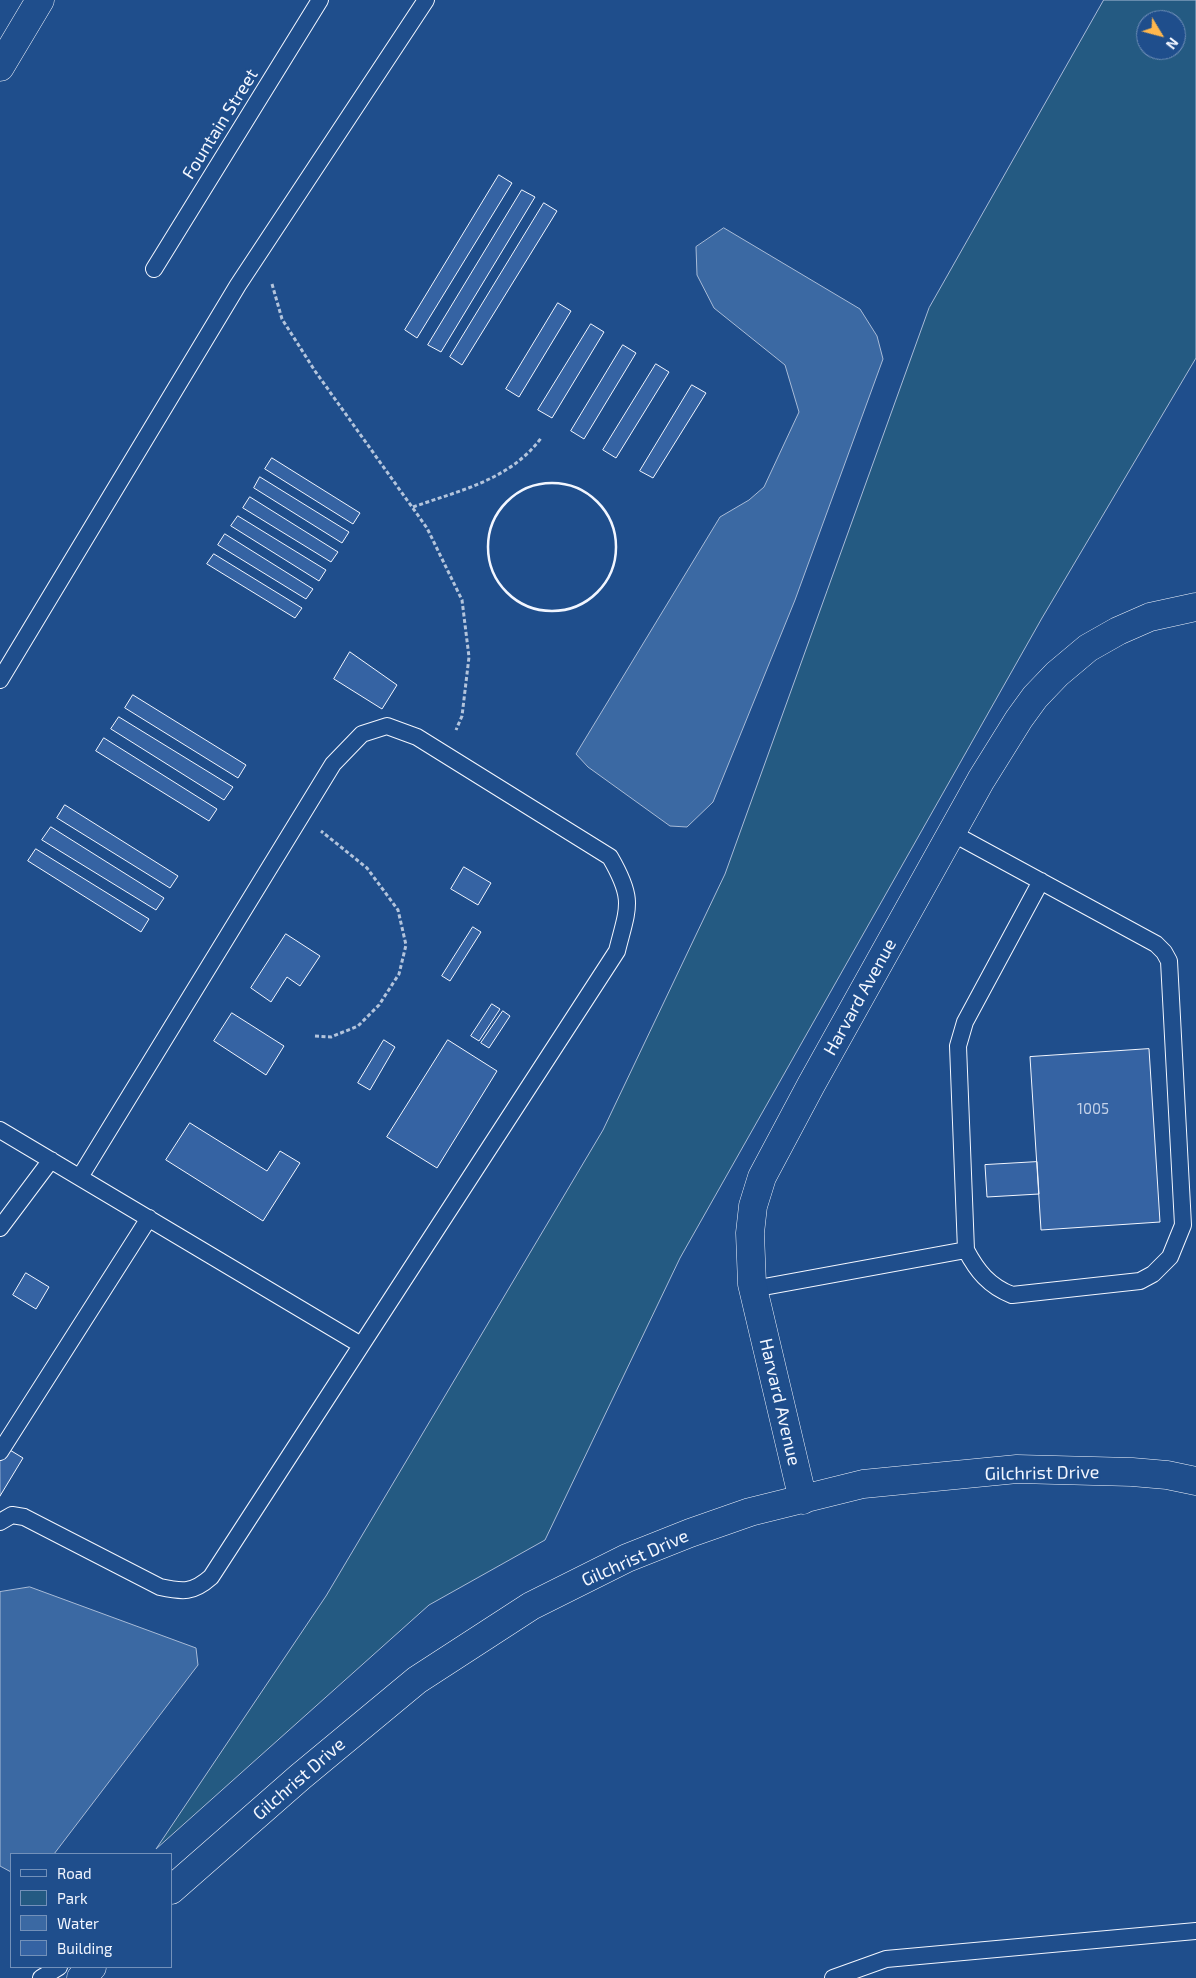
<!DOCTYPE html>
<html>
<head>
<meta charset="utf-8">
<style>
  body { margin:0 }
  #map { position:relative; width:1196px; height:1978px; overflow:hidden; background:#1f4e8c; font-family:"Exo 2",sans-serif }
  canvas { display:block }
  .legend { position:absolute; left:10px; top:1853px; width:162px; height:115px; box-sizing:border-box; background:#1f4e8c; border:1px solid #7391ba; margin:0; padding:6px 9px; list-style:none; font-size:15px; color:#f2f6ff }
  .legend li { display:flex; align-items:center; gap:10px; height:25px }
  .legend b { width:25px; border:1px solid #7391ba }
  .north { position:absolute; left:1136px; top:10px; width:50px; height:50px; box-sizing:border-box; background:#1f4e8c; border:1px solid #7391ba; border-radius:50%; rotate:127deg; font-size:14px; font-weight:700; line-height:20px; text-align:center; color:#f2f6ff }
  .north::after { content:''; display:block; margin:auto; width:18px; height:22px; background:#ffb74d; clip-path:polygon(50% 0,100% 100%,50% 72%,0 100%) }
</style>
</head>
<body>
<div id="map">
<canvas width="1196" height="1978"></canvas>
<ul class="legend">
<li><b style="height:6px;background:#1f4e8c"></b>Road</li>
<li><b style="height:14px;background:#245a82"></b>Park</li>
<li><b style="height:14px;background:#3b69a3"></b>Water</li>
<li><b style="height:14px;background:#3563a3"></b>Building</li>
</ul>
<div class="north">N</div>
</div>
<script>
const ctx = document.querySelector('canvas').getContext('2d');
ctx.lineJoin = 'round';
function fill(path, color) { ctx.fillStyle = color; ctx.fill(path, 'evenodd'); }
function trace(path, color, width, dash) { ctx.strokeStyle = color; ctx.lineWidth = width; ctx.lineCap = dash ? 'butt' : 'round'; ctx.setLineDash(dash || []); ctx.stroke(path); }
function write(font, color, halo, rows, align = 'center') {
  ctx.font = font + ' "Exo 2",sans-serif'; ctx.lineWidth = 4; ctx.setLineDash([]); ctx.textBaseline = 'middle'; ctx.strokeStyle = halo; ctx.fillStyle = color; for (const [text, x, y, turn = 0] of rows) {
    ctx.save(); ctx.translate(x, y); ctx.rotate((+turn || 0) * Math.PI / 180); ctx.textAlign = isNaN(turn) ? turn : align; if (halo) ctx.strokeText(text, 0, 0); ctx.fillText(text, 0, 0); ctx.restore();
  }
}
const green = new Path2D(`
  M1104 0H1196V358L1042 618 680 1258 545 1540 429 1605 156 1849 326 1596 603 1130 725 874 929 308ZM1146 20H1176V50H1146Z`);
fill(green, '#245a82');
trace(green, '#a8bbd7', 1);
const water = new Path2D(`
  M724 228 860 309 877 336 883 359 795 600 713 802 687 827 670 826 588 767 576 754 720 517 749 500 764 487 799 412 785 365 714 308 697 275 696 247Z
  M30 1587 196 1648 198 1665 54 1854H11V1872L0 1866V1592Z`);
fill(water, '#3b69a3');
trace(water, '#a8bbd7', 1);
const building = new Path2D(`
  M499 175 512 183 417 338 405 330Z
  M522 190 535 197 441 352 428 345Z
  M544 203 557 211 462 365 450 357Z
  M558 303 571 311 519 397 506 389Z
  M591 324 604 332 552 418 538 410Z
  M623 345 636 353 584 439 571 431Z
  M656 364 669 372 616 458 603 450Z
  M692 385 706 393 653 478 640 471Z
  M272 458 360 513 353 524 265 469Z
  M260 477 349 532 342 543 254 488Z
  M250 497 338 552 331 562 243 508Z
  M238 516 326 570 319 581 231 526Z
  M225 534 313 589 306 599 218 545Z
  M214 554 302 608 295 618 207 564Z
  M350 652 397 685 382 709 334 679Z
  M133 695 246 765 238 778 125 708Z
  M119 717 233 787 224 800 111 729Z
  M104 738 217 809 209 821 96 751Z
  M65 805 178 876 170 888 57 818Z
  M51 827 164 898 156 910 42 840Z
  M36 849 149 919 141 932 28 861Z
  M464 867 491 883 478 905 451 889Z
  M473 927 481 932 450 981 442 976Z
  M286 934 320 956 300 986 287 977 271 1002 251 988Z
  M492 1004 500 1009 479 1041 471 1036Z
  M503 1011 510 1016 489 1048 481 1043Z
  M232 1013 284 1046 266 1075 214 1041Z
  M384 1040 395 1047 370 1090 358 1083Z
  M448 1040 497 1071 437 1168 387 1137Z
  M1149 1049 1160 1222 1041 1230 1030 1057Z
  M190 1123 267 1171 280 1151 300 1163 263 1221 166 1160Z
  M1037 1162 1039 1194 987 1197 985 1165Z
  M26 1273 49 1287 36 1309 13 1295Z
  M0 1444 23 1458 0 1496Z`);
fill(building, '#3563a3');
trace(building, '#f2f6ff', 1);
const service = new Path2D(`
  M154 269 320 0
  M0 680 238 285 426 0
  M952 833 1156 944 1164 952 1169 961 1183 1225 1170 1257 1153 1274 1140 1281 1012 1295C989 1286 977 1271 966 1250L958 1046 965 1022 1041 881
  M0 1130 361 1345
  M0 1228 51 1160
  M753 1289 966 1250
  M0 1452 149 1218
  M0 1522 12 1515 24 1517 160 1587C183 1592 193 1593 211 1577L617 951C628 907 635 900 610 857L417 737 387 726 362 734 333 764 80 1177
  M41 1978 59 1967
  M833 1978 886 1959 1196 1931`);
const minor = new Path2D(`
  M0 67 40 0
  M803 1500 752 1284 750 1233 753 1206 762 1177 811 1085 981 780 1019 719 1035 697 1057 674 1088 648 1118 631 1150 617 1196 607
  M171 1890 300 1777 417 1680 531 1606 627 1558 690 1533 750 1512 863 1484 1017 1469 1132 1472 1167 1475 1196 1481
  M81 1978 92 1967`);
trace(service, '#f2f6ff', 18);
trace(minor, '#f2f6ff', 29);
trace(new Path2D(`
  M272 284 282 319 315 371 427 528 462 600 469 657 462 716 456 730
  M413 507C461 490 510 480 542 437
  M315 1036 331 1037 358 1026 379 1005 399 974 406 945 398 910 367 868 321 831`), '#b3c4dc', 3, [4, 2.5]);
trace(service, '#1f4e8c', 16);
trace(minor, '#1f4e8c', 28);
trace(new Path2D(`
  M488 547a64 64 0 1 1 128 0a64 64 0 1 1-128 0Z`), '#f2f6ff', 2.5);
write('15px', '#c3d1e8', null, [
  ["1005",1093,1109]
]);
write('18px', '#f2f6ff', '#1f4e8c', [
  ["Fountain Street",220,124,-58],
  ["Harvard Avenue",860,997,-61],
  ["Harvard Avenue",780,1402,77],
  ["Gilchrist Drive",1042,1473,-1],
  ["Gilchrist Drive",635,1558,-24],
  ["Gilchrist Drive",299,1779,-41]
]);
</script>
</body>
</html>
